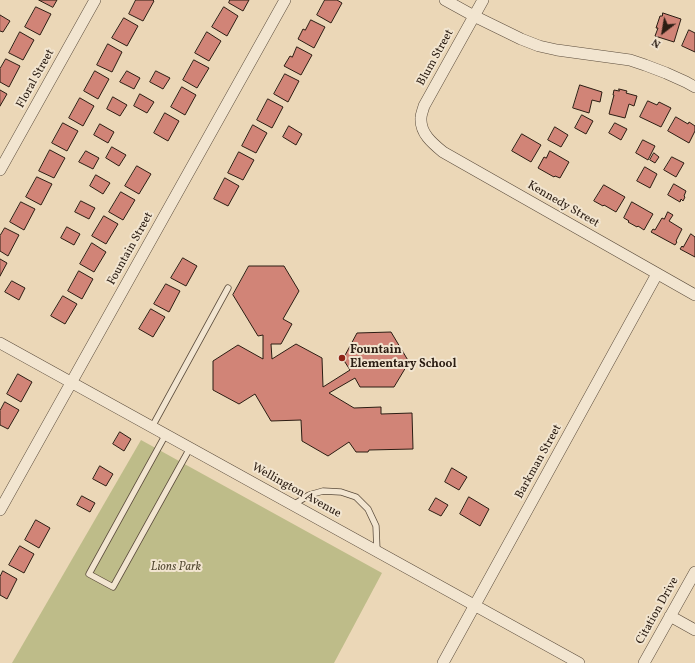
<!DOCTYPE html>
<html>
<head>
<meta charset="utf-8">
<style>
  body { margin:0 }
  #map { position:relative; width:695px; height:663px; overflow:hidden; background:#ebd7b7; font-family:Vollkorn,serif }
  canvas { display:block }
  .north { position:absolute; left:643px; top:12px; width:40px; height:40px; -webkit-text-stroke:3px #f2e5d0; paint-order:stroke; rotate:211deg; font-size:11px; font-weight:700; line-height:16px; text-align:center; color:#2b1d13 }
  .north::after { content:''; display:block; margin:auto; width:14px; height:18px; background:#2b1d13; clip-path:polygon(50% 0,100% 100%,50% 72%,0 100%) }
</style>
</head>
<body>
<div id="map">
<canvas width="695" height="663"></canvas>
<div class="north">N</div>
</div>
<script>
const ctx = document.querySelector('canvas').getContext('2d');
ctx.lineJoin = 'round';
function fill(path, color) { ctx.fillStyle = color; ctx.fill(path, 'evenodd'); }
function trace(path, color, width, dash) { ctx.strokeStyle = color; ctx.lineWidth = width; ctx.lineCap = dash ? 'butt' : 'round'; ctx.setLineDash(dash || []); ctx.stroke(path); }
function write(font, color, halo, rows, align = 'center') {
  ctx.font = font + ' Vollkorn,serif'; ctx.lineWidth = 4; ctx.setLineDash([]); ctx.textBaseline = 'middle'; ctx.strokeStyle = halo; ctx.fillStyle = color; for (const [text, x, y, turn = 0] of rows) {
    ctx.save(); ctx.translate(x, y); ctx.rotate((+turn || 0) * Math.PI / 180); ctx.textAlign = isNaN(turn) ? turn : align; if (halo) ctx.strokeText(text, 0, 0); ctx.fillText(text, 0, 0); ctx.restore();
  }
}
fill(new Path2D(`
  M141 440 382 573 334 663H12Z`), '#bebc89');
const building = new Path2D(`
  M39 0H57L53 7Z
  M136 0H153L154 1 143 21 129 14Z
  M230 0H249L243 11 229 3Z
  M325 0H337L342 3 331 23 317 15Z
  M36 7 51 14 40 35 25 27Z
  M224 7 238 16 227 36 212 27Z
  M663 13 681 19 674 42 655 36 658 28H656L660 16H662Z
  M0 15 10 21 3 32 0 31Z
  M124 18 138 26 127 46 112 38Z
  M311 20 325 27 314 48 298 39 303 29 305 30Z
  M689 30 695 33V52L682 46Z
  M20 32 34 40 23 60 9 53Z
  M207 32 221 41 209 61 195 53Z
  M108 44 122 52 112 72 97 65Z
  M297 47 312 55 301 75 284 66 290 56 292 57Z
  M6 59 20 66 9 87 0 82V69Z
  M194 60 209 68 197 88 183 80Z
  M95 71 109 79 98 99 84 91Z
  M127 71 140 78 134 89 120 82Z
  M156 71 170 78 163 89 150 82Z
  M285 74 299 81 288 102 274 94Z
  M580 85 602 92 600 102 592 100 589 113 573 108Z
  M182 87 196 95 185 115 171 107Z
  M619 89 627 91 626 93 637 96 634 106 629 104 625 118 609 114 614 95H613L614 90 619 91Z
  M0 90 7 94 0 106Z
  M140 94 154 102 147 113 134 106Z
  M113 97 127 105 120 116 107 109Z
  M80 98 94 106 83 126 69 118Z
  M268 99 283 107 272 128 257 120Z
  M648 101 657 105 659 102 671 108 661 127 640 117Z
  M165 113 179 121 168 141 154 133Z
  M582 115 593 121 586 134 575 128Z
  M676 117 688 124 689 122 695 126V131L689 143 668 131Z
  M63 123 78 131 67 151 52 143Z
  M615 123 627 129 621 140 609 133Z
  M100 124 114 132 108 143 94 135Z
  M253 125 267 133 256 153 242 146Z
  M289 126 302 134 296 145 283 137Z
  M555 127 568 135 561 147 548 140Z
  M522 134 541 145 531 162 512 151Z
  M643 140 655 146 648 160 636 153Z
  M112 147 126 155 119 166 106 158Z
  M50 150 65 158 54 178 39 171Z
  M86 151 99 158 93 169 79 162Z
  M550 151 569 162 560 178 555 176 554 177 538 168 544 157 546 158Z
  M239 152 254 160 243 180 228 173Z
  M654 153 659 157 655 163 650 160Z
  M672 157 684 163 676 177 664 170Z
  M137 166 151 174 139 194 125 186Z
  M645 167 657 174 650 188 637 181Z
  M96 175 110 183 103 194 90 186Z
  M37 177 52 184 41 205 26 197Z
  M225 178 239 186 228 206 214 199Z
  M674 184 686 191 684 196 685 197 683 201 681 199 680 202 668 195Z
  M604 185 625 197 616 212 604 205 603 206 594 201Z
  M121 192 135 200 123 220 109 212Z
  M81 201 95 208 89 219 75 212Z
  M21 202 35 209 24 230 10 222Z
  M632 202 653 214 644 230 638 226 637 227 628 222 629 221 624 218Z
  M668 212 673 215 669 221 682 229 676 241 677 242 675 245 651 232 653 229 655 230 662 218 664 219Z
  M104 216 118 224 106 244 92 236Z
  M67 227 80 234 74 245 61 238Z
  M5 228 19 235 8 256 0 251V236Z
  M691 234 695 237V257L680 249 682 246 683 247Z
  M92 243 106 252 94 272 80 264Z
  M183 258 197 266 186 286 171 278Z
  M0 259 7 263 0 276Z
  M249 266H284L299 291 283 319 292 324 281 344H271L272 359 296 344 322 358 323 387 350 370 343 359 357 333 391 332 409 362 394 387H360L355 378 329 393 354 408 381 407V414L412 413 413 449 369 450 368 452H356L349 442 328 456 302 441 301 420 271 421 255 394 239 404 213 390V361L238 345 263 359V335L258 336 233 295Z
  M79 271 93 279 82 299 68 291Z
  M12 281 25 288 19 300 5 292Z
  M166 284 180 291 169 312 154 304Z
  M63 296 77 304 65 324 51 316Z
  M151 309 165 317 153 337 139 329Z
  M18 374 32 382 21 402 7 394Z
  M5 402 19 410 8 429 0 425V411Z
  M120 432 131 439 124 451 113 444Z
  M100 466 113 474 106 486 93 479Z
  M452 468 467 477 459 490 445 482Z
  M82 496 95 503 90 512 77 505Z
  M469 497 489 509 480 526 460 514Z
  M436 498 448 505 441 516 429 510Z
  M36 520 50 528 39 548 25 540Z
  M20 546 34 554 24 573 9 565Z
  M3 571 17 579 7 599 0 595V577Z`);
fill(building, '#d18477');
trace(building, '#2b1d13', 1);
const lane = new Path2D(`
  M152 427 228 288
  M166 434 89 574 113 587 190 448
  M293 505 309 495 323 491 341 492 356 497 368 509 376 526 377 551`);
const street = new Path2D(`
  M445 0 474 16 521 39 539 46 557 50 630 60 645 65 666 73 686 82 695 87
  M483 0 424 106C423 110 421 114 421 118 420 133 432 143 443 152L695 295
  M0 170 95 0
  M0 343 579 663
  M0 510 285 0
  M670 616 695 630
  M443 663 657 274
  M644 663 695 572`);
trace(lane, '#5b4c3c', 7);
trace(street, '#5b4c3c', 12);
trace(lane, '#f2e5d0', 5.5);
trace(street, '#f2e5d0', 11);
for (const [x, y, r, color] of [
  [342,358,4,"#8f2418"]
]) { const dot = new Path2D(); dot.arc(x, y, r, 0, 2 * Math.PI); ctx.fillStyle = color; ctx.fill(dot); trace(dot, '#f2e5d0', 1.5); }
write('12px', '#2b1d13', '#f2e5d0', [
  ["Blum Street",436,58,-61],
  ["Floral Street",36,79,-61],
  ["Kennedy Street",563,205,30],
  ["Fountain Street",131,249,-61],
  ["Barkman Street",539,462,-61],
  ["Wellington Avenue",296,491,29],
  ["Citation Drive",658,611,-61]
]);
write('bold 12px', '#2b1d13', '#f2e5d0', [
  ["Fountain",350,351],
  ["Elementary School",350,365]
], 'left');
write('italic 12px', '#574d36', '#f2e5d0', [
  ["Lions Park",176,568]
]);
</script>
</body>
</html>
